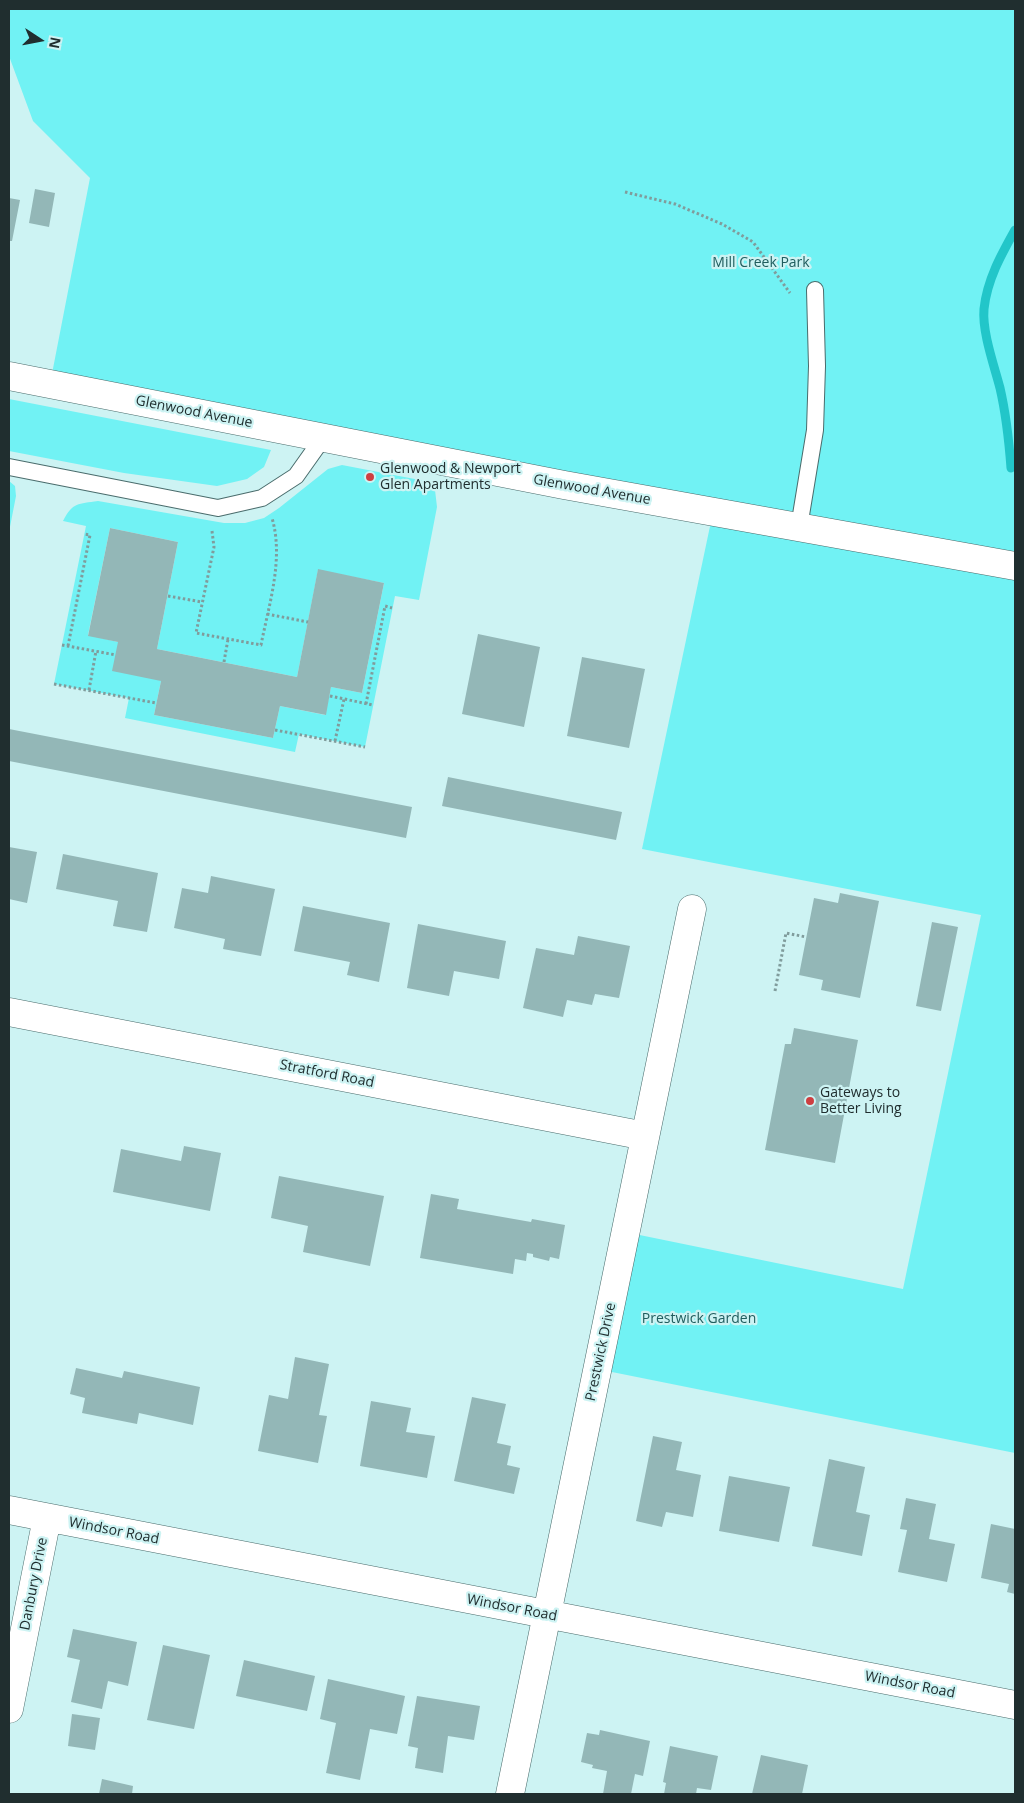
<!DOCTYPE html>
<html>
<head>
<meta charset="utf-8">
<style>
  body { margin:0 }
  #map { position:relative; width:1024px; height:1803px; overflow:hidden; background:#cdf3f3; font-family:"Open Sans",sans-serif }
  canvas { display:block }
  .frame { position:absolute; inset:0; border:10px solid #202e2f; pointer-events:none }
  .north { position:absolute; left:15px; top:15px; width:50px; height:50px; -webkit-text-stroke:4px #cdf3f3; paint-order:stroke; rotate:101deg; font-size:14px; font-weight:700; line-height:20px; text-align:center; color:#202e2f }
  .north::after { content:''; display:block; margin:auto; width:18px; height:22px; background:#202e2f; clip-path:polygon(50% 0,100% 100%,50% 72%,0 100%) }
</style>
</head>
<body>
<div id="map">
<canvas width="1024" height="1803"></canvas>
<div class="frame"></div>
<div class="north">N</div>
</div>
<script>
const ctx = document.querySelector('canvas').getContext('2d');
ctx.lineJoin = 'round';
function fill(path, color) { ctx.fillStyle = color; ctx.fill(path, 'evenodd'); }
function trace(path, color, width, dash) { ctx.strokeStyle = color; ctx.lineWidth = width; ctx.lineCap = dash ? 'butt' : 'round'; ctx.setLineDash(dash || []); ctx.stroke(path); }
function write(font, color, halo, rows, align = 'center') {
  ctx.font = font + ' "Open Sans",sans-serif'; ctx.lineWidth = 4.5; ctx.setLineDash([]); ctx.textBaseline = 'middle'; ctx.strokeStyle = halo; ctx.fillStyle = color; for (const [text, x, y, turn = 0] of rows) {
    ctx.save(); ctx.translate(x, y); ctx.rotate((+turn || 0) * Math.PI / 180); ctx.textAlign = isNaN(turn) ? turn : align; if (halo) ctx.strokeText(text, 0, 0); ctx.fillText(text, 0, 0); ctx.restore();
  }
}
fill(new Path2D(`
  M9 9H1015V1453L597 1369 625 1232 903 1289 981 915 642 849 713 512 50 384 90 178 33 121 9 56Z
  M9 399 271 450 264 467 247 479 217 486 124 473 9 451Z
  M342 465 425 481 435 490 437 507 419 600 395 596 365 747 299 734 295 752 125 718 129 698 54 684 86 526 63 521C73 502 78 504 98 501L224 523H245L264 518 279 508 328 469ZM110 528 178 542 157 649 297 677 318 570 384 583 362 693 331 687 325 715 280 706 273 738 154 715 161 681 118 642 88 635Z
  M9 481 15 486 16 496 9 532Z`), '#71f2f4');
trace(new Path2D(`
  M1011 468C1009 441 1006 414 1000 388 994 365 982 332 984 309 987 280 1001 255 1015 230`), '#22c6c9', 9);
fill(new Path2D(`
  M35 189 55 193 49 227 29 223Z
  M9 198 20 200 12 241H9Z
  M110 528 178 542 157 649 297 677 318 569 384 583 362 693 331 687 326 715 280 706 273 738 154 715 161 681 112 671 118 642 88 636Z
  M478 634 540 647 524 727 462 714Z
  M582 657 645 669 629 748 567 736Z
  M9 729 412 807 406 838 9 761Z
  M448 777 622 812 616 840 442 806Z
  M9 847 37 852 27 903 9 899Z
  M63 854 158 873 147 932 113 926 118 901 56 889Z
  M211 876 275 889 261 956 223 949 225 939 174 928 182 888 208 893Z
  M840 893 879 901 860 998 821 990 823 980 799 975 814 898 838 903Z
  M303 906 390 923 379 982 347 975 350 962 294 951Z
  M932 922 958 927 941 1011 916 1006Z
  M418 924 506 941 499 979 454 971 449 996 407 988Z
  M578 936 630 946 619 998 595 994 592 1005 567 1000 563 1017 523 1008 536 948 574 955Z
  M794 1028 858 1040 835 1163 765 1150 785 1044H791Z
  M184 1146 221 1153 210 1211 113 1192 121 1149 181 1161Z
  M279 1176 384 1196 370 1266 303 1252 308 1226 271 1218Z
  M431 1194 459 1199 457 1209 531 1222 532 1219 565 1225 559 1259 550 1257 549 1261 533 1257V1254L527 1253 526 1261 515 1259 513 1274 420 1258Z
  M295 1357 329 1364 319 1415 327 1416 318 1463 258 1451 269 1395 288 1399Z
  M76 1368 122 1378 124 1371 200 1387 193 1425 139 1413 137 1424 82 1413 85 1398 70 1394Z
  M472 1397 506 1404 497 1443 511 1446 507 1465 520 1468 514 1494 454 1481Z
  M371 1401 411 1408 406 1432 435 1436 427 1478 360 1466Z
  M653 1436 682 1442 676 1470 701 1475 693 1517 666 1512 662 1527 636 1521Z
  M829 1459 865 1467 856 1512 870 1515 862 1556 812 1546Z
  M729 1476 790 1487 779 1542 719 1531Z
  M906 1498 936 1504 929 1539 955 1544 947 1582 898 1572 907 1530 900 1529Z
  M991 1524 1015 1529V1594L1007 1592 1009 1584 981 1578Z
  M73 1629 137 1642 128 1686 108 1681 102 1709 71 1702 80 1660 67 1657Z
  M163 1645 210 1655 194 1729 147 1720Z
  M244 1660 315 1676 307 1711 236 1696Z
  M328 1679 405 1696 397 1734 370 1729 360 1780 326 1773 336 1723 320 1719Z
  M417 1696 480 1706 474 1740 448 1736 443 1773 415 1768 418 1748 408 1746Z
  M72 1714 100 1718 95 1750 68 1746Z
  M600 1730 650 1741 643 1776 635 1774 631 1794H603L607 1771 592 1768 593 1765 581 1762 587 1733 599 1735Z
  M670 1746 718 1756 711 1790 697 1788 696 1794H664L666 1783 663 1782Z
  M761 1755 808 1765 802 1794H752Z
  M102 1779 133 1786 132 1794H99Z`), '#93b7b7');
const service = new Path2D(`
  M9 467 218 508 262 498 296 476 323 438
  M799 527 815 430 817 366 815 290`);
const minor = new Path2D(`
  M9 1012 645 1136
  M9 1510 1015 1705
  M9 1709 47 1518
  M510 1794 692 909`);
const tertiary = new Path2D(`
  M9 376 564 485 1015 566`);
trace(service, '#4a6c6c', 18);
trace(minor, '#4a6c6c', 29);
trace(tertiary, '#4a6c6c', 29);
trace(new Path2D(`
  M625 192 675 204 722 224 753 242 790 293
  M212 531 214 547 196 633 261 645C269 604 284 559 272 518
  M168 596 202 602
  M267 614 308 622
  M62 645 116 655
  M68 646 90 535 84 534
  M224 662 228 639
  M54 684 156 703
  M89 690 96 651
  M330 696 373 705
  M366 704 385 606 392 608
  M275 730 365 747
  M335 741 344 699
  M775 991 786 933 806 937`), '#809c9c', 3, [2.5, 2.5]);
trace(service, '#fff', 16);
trace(minor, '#fff', 28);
trace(tertiary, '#fff', 28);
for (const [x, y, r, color] of [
  [370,477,5,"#ce3f41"],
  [810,1101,5,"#ce3f41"]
]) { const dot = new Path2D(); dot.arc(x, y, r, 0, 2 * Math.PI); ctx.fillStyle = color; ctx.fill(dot); trace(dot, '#cdf3f3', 2); }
write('14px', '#205d5e', '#cdf3f3', [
  ["Mill Creek Park",761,263],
  ["Prestwick Garden",699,1319]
]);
write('14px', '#202e2f', '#cdf3f3', [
  ["Glenwood Avenue",194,412,11],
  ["Glenwood Avenue",592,490,10],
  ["Stratford Road",327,1074,11],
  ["Prestwick Drive",601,1352,-78],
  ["Windsor Road",114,1531,11],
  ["Danbury Drive",34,1584,-79],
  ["Windsor Road",512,1608,11],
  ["Windsor Road",910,1685,11]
]);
write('14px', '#202e2f', '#cdf3f3', [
  ["Glenwood & Newport",380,469],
  ["Glen Apartments",380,485],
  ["Gateways to",820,1093],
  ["Better Living",820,1109]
], 'left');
</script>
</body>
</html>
